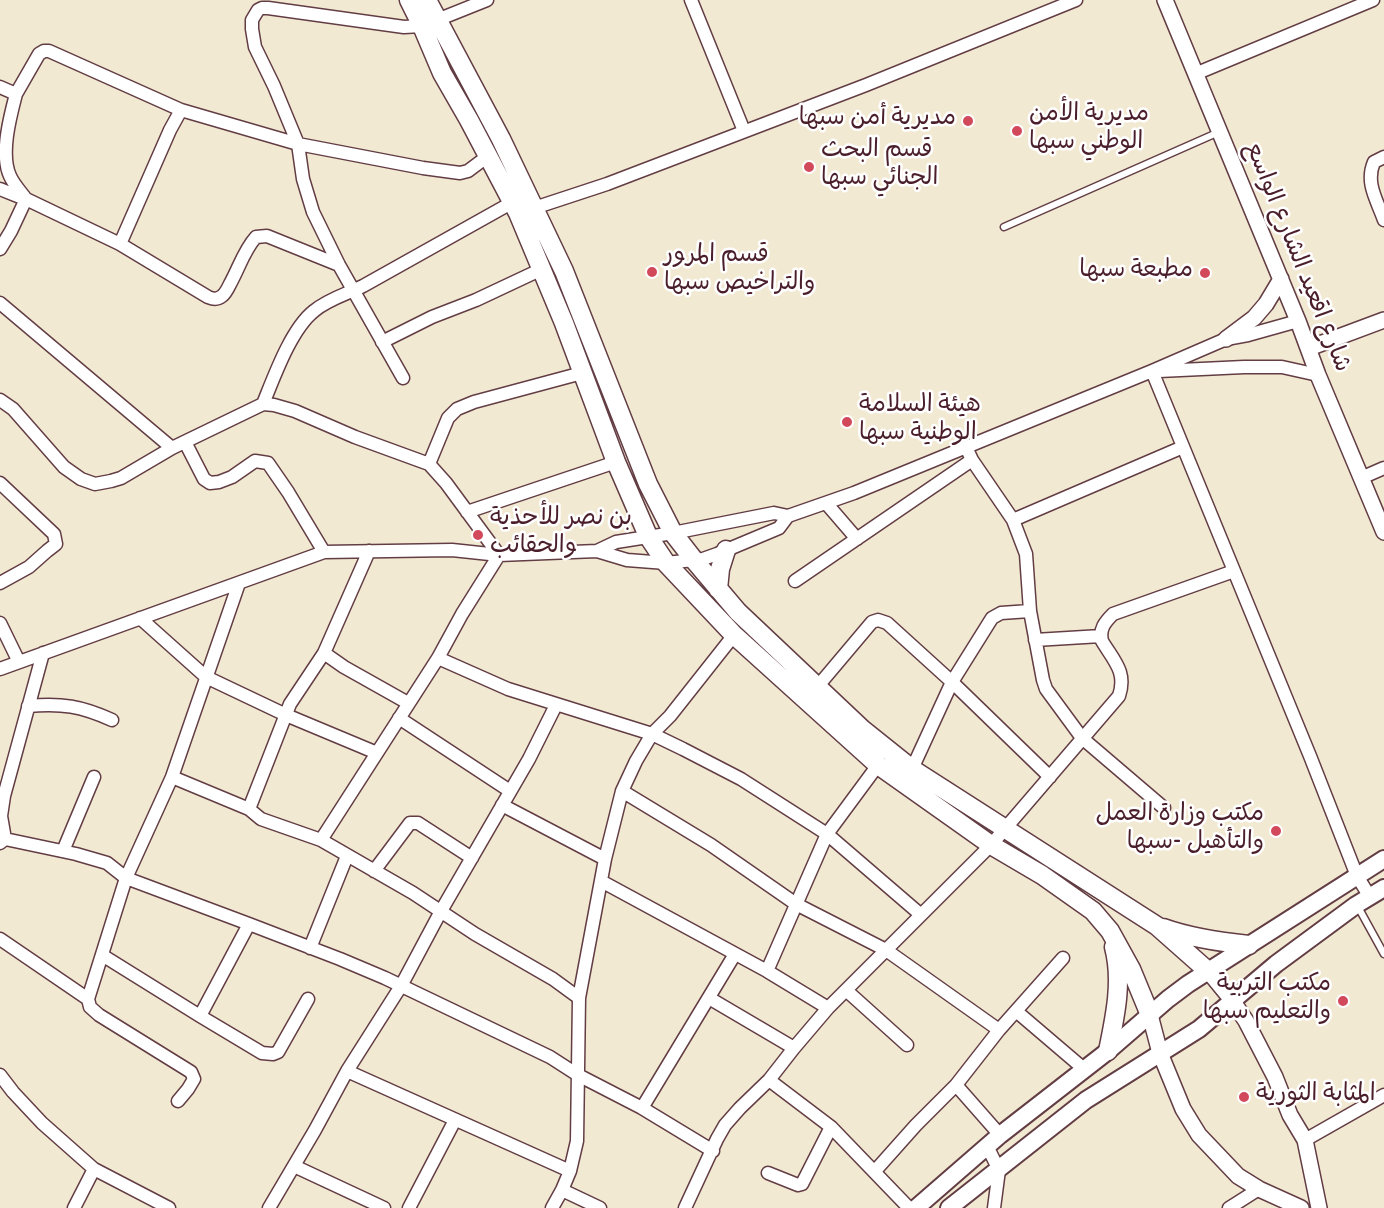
<!DOCTYPE html>
<html>
<head>
<meta charset="utf-8">
<style>
  body { margin:0 }
  canvas { display:block; background:#f2e9d3 }
</style>
</head>
<body>
<canvas width="1384" height="1208"></canvas>
<script>
const ctx = document.querySelector('canvas').getContext('2d');
ctx.lineJoin = 'round';
function trace(path, color, width, dash) { ctx.strokeStyle = color; ctx.lineWidth = width; ctx.lineCap = dash ? 'butt' : 'round'; ctx.setLineDash(dash || []); ctx.stroke(path); }
function write(font, color, halo, rows, align = 'center') {
  ctx.font = font + ' Dekko,"Playpen Sans Arabic",sans-serif'; ctx.lineWidth = 5; ctx.setLineDash([]); ctx.textBaseline = 'middle'; ctx.strokeStyle = halo; ctx.fillStyle = color; for (const [text, x, y, turn = 0] of rows) {
    ctx.save(); ctx.translate(x, y); ctx.rotate((+turn || 0) * Math.PI / 180); ctx.textAlign = isNaN(turn) ? turn : align; if (halo) ctx.strokeText(text, 0, 0); ctx.fillText(text, 0, 0); ctx.restore();
  }
}
const service = new Path2D(`
  M1004 227 1219 132
  M1357 905 1384 954`);
const minor = new Path2D(`
  M691 0 744 131
  M1195 74 1373 0
  M0 87 16 94 39 54 44 51H49L181 110 298 144 423 168 460 173 468 171 488 156
  M16 94C10 117 0 154 10 176 14 185 21 192 26 199
  M1384 157 1374 162C1365 183 1377 200 1384 220
  M0 189 25 199
  M528 210 607 184 866 85 1076 0
  M120 244 208 297C213 299 217 300 222 296 226 293 228 288 230 284 239 268 244 250 256 237L267 236 339 265
  M0 249 11 231 26 199 120 244 170 130 181 110
  M0 303 172 448
  M382 342 432 317 476 300 542 269
  M1152 371 1310 756 1357 876 1370 897
  M1159 371 1244 367H1282L1318 375
  M403 378 339 265 313 212 303 179 298 144 274 86 255 47 252 29V20L258 10 262 8H268L404 27 422 26 487 0
  M0 400 13 409 64 467 81 479 95 484 111 481 121 478 172 448 263 404 274 405 295 411 355 437 429 464 446 483 499 555 462 614 438 658 321 840
  M263 404C274 377 291 329 314 311 328 299 347 294 363 286L513 202
  M185 442 204 479 210 483 219 482 232 477 255 461 268 463 288 492 324 552
  M966 447 972 460 1013 520 1026 554 1030 611 1043 680 1046 689 1082 738 1164 808
  M429 464 448 418 457 409 474 402 582 373
  M1361 478 1384 468
  M0 483 54 534 56 544 47 551 29 567 0 583
  M826 503 857 539
  M467 512 616 462
  M1013 520 1183 447
  M369 551 324 653 344 667 408 703
  M597 551 616 542 673 533 774 513 788 516 854 493 1152 371 1226 339 1248 335 1298 321
  M795 581 972 460
  M140 618 206 677 286 715 377 753
  M0 623 19 662
  M1035 640 1101 636
  M438 658 508 689 652 734 683 749 741 779 827 834 920 914
  M0 669 324 552 452 550 499 555 597 551 627 560 666 563 703 559 717 554 779 528 788 516
  M818 686 872 622 878 620 887 623 952 682 1050 777
  M28 706C62 703 81 706 112 720
  M399 718 510 791
  M912 769 952 682 992 618 1001 613 1030 611
  M172 777 249 809 261 819 321 840 413 893 475 934 553 979 579 998
  M622 791 711 845 796 904 886 950 999 1030
  M502 805 605 859
  M249 809 290 704 324 653
  M5 839 1 816 4 796 43 653
  M0 843 5 839 76 854 107 863 126 878 249 924 340 959 385 978 550 1057 578 1075 642 1108 713 1151
  M63 851 94 777
  M374 871 410 823H418L472 858
  M601 881 767 971 828 1008
  M0 939 88 999
  M310 948 347 856
  M102 955 200 1016 262 1053 273 1054 278 1052 308 999
  M767 971 827 834 878 765
  M847 991 907 1045
  M709 998 794 1048
  M1016 1011 1084 1069
  M200 1016 249 924
  M347 1071 570 1171
  M0 1075 13 1092 42 1123 94 1169 169 1208
  M769 1080 831 1127 909 1208
  M956 1085 1000 1135
  M178 1101 188 1089 194 1079 191 1072 99 1015 90 1007 88 999 126 878 172 777 239 583
  M642 1108 735 954
  M1305 1140 1384 1095
  M987 1146 999 1170 994 1208
  M294 1166 384 1208
  M875 1171 916 1125 956 1085 999 1030 1063 958
  M768 1173 798 1185 802 1184 831 1127
  M562 1190 600 1208
  M74 1208 94 1169
  M269 1208 315 1130 347 1071 401 986 441 911 529 759 556 705
  M409 1208 455 1120
  M552 1208 562 1190 570 1171 577 1141 579 998 605 859 622 791 636 761 652 734 670 716 734 635
  M685 1208 717 1139 725 1125 740 1108 769 1080 794 1048 828 1008 991 845 1119 696C1127 672 1114 661 1102 641 1099 629 1105 622 1113 614L1234 571
  M1229 1208 1259 1189`);
const tertiary = new Path2D(`
  M1165 0 1298 321 1318 375 1384 532
  M1226 339 1254 318 1266 304 1281 279
  M1309 348 1384 320
  M1209 972 1232 1000 1246 1021 1275 1077 1290 1115 1305 1140 1319 1208
  M1150 1015 1160 1053 1183 1109 1199 1135 1238 1176 1259 1189 1301 1208`);
const secondary = new Path2D(`
  M916 1208 1000 1135 1108 1051 1168 999 1188 984 1384 859
  M949 1208 1086 1100 1199 1029 1276 964 1356 905 1384 888`);
const primary = new Path2D(`
  M409 0 422 26 442 73 469 120 518 213 564 323 616 462 648 536 666 563 734 635 878 765 991 845 1042 875 1093 911 1110 931 1131 969 1150 1015
  M427 0 501 139 564 271 648 484 673 533 694 560 738 612 862 729 912 769 1157 926 1209 972
  M718 589 720 569 726 550
  M1163 928C1191 938 1219 942 1249 945
  M1108 1051C1115 1017 1123 981 1114 947`);
trace(service, '#633d44', 9);
trace(minor, '#633d44', 15);
trace(tertiary, '#633d44', 18);
trace(secondary, '#633d44', 20);
trace(primary, '#633d44', 21);
trace(service, '#fff', 6);
trace(minor, '#fff', 12);
trace(tertiary, '#fff', 15);
trace(secondary, '#fff', 16);
trace(primary, '#fff', 18);
for (const [x, y, r, color] of [
  [968,121,6,"#d1495b"],
  [1017,131,6,"#d1495b"],
  [809,167,6,"#d1495b"],
  [652,272,6,"#d1495b"],
  [1205,273,6,"#d1495b"],
  [847,422,6,"#d1495b"],
  [478,535,6,"#d1495b"],
  [1276,831,6,"#d1495b"],
  [1343,1001,6,"#d1495b"],
  [1244,1097,6,"#d1495b"]
]) { const dot = new Path2D(); dot.arc(x, y, r, 0, 2 * Math.PI); ctx.fillStyle = color; ctx.fill(dot); trace(dot, '#fff', 2); }
write('24px', '#4a1f2b', '#fff', [
  ["مديرية الأمن",1029,117],
  ["الوطني سبها",1029,145],
  ["مديرية أمن سبها",956,121,"right"],
  ["قسم البحث",821,153],
  ["الجنائي سبها",821,181],
  ["قسم المرور",664,258],
  ["والتراخيص سبها",664,286],
  ["مطبعة سبها",1193,273,"right"],
  ["هيئة السلامة",859,408],
  ["الوطنية سبها",859,436],
  ["بن نصر للأحذية",490,521],
  ["والحقائب",490,549],
  ["مكتب وزارة العمل",1264,817,"right"],
  ["والتأهيل -سبها",1264,845,"right"],
  ["مكتب التربية",1331,987,"right"],
  ["والتعليم سبها",1331,1015,"right"],
  ["المثابة الثورية",1256,1097]
], 'left');
write('24px', '#4a1f2b', '#fff', [
  ["شارع اقعيد الشارع الواسع",1295,258,68]
]);
</script>
</body>
</html>
